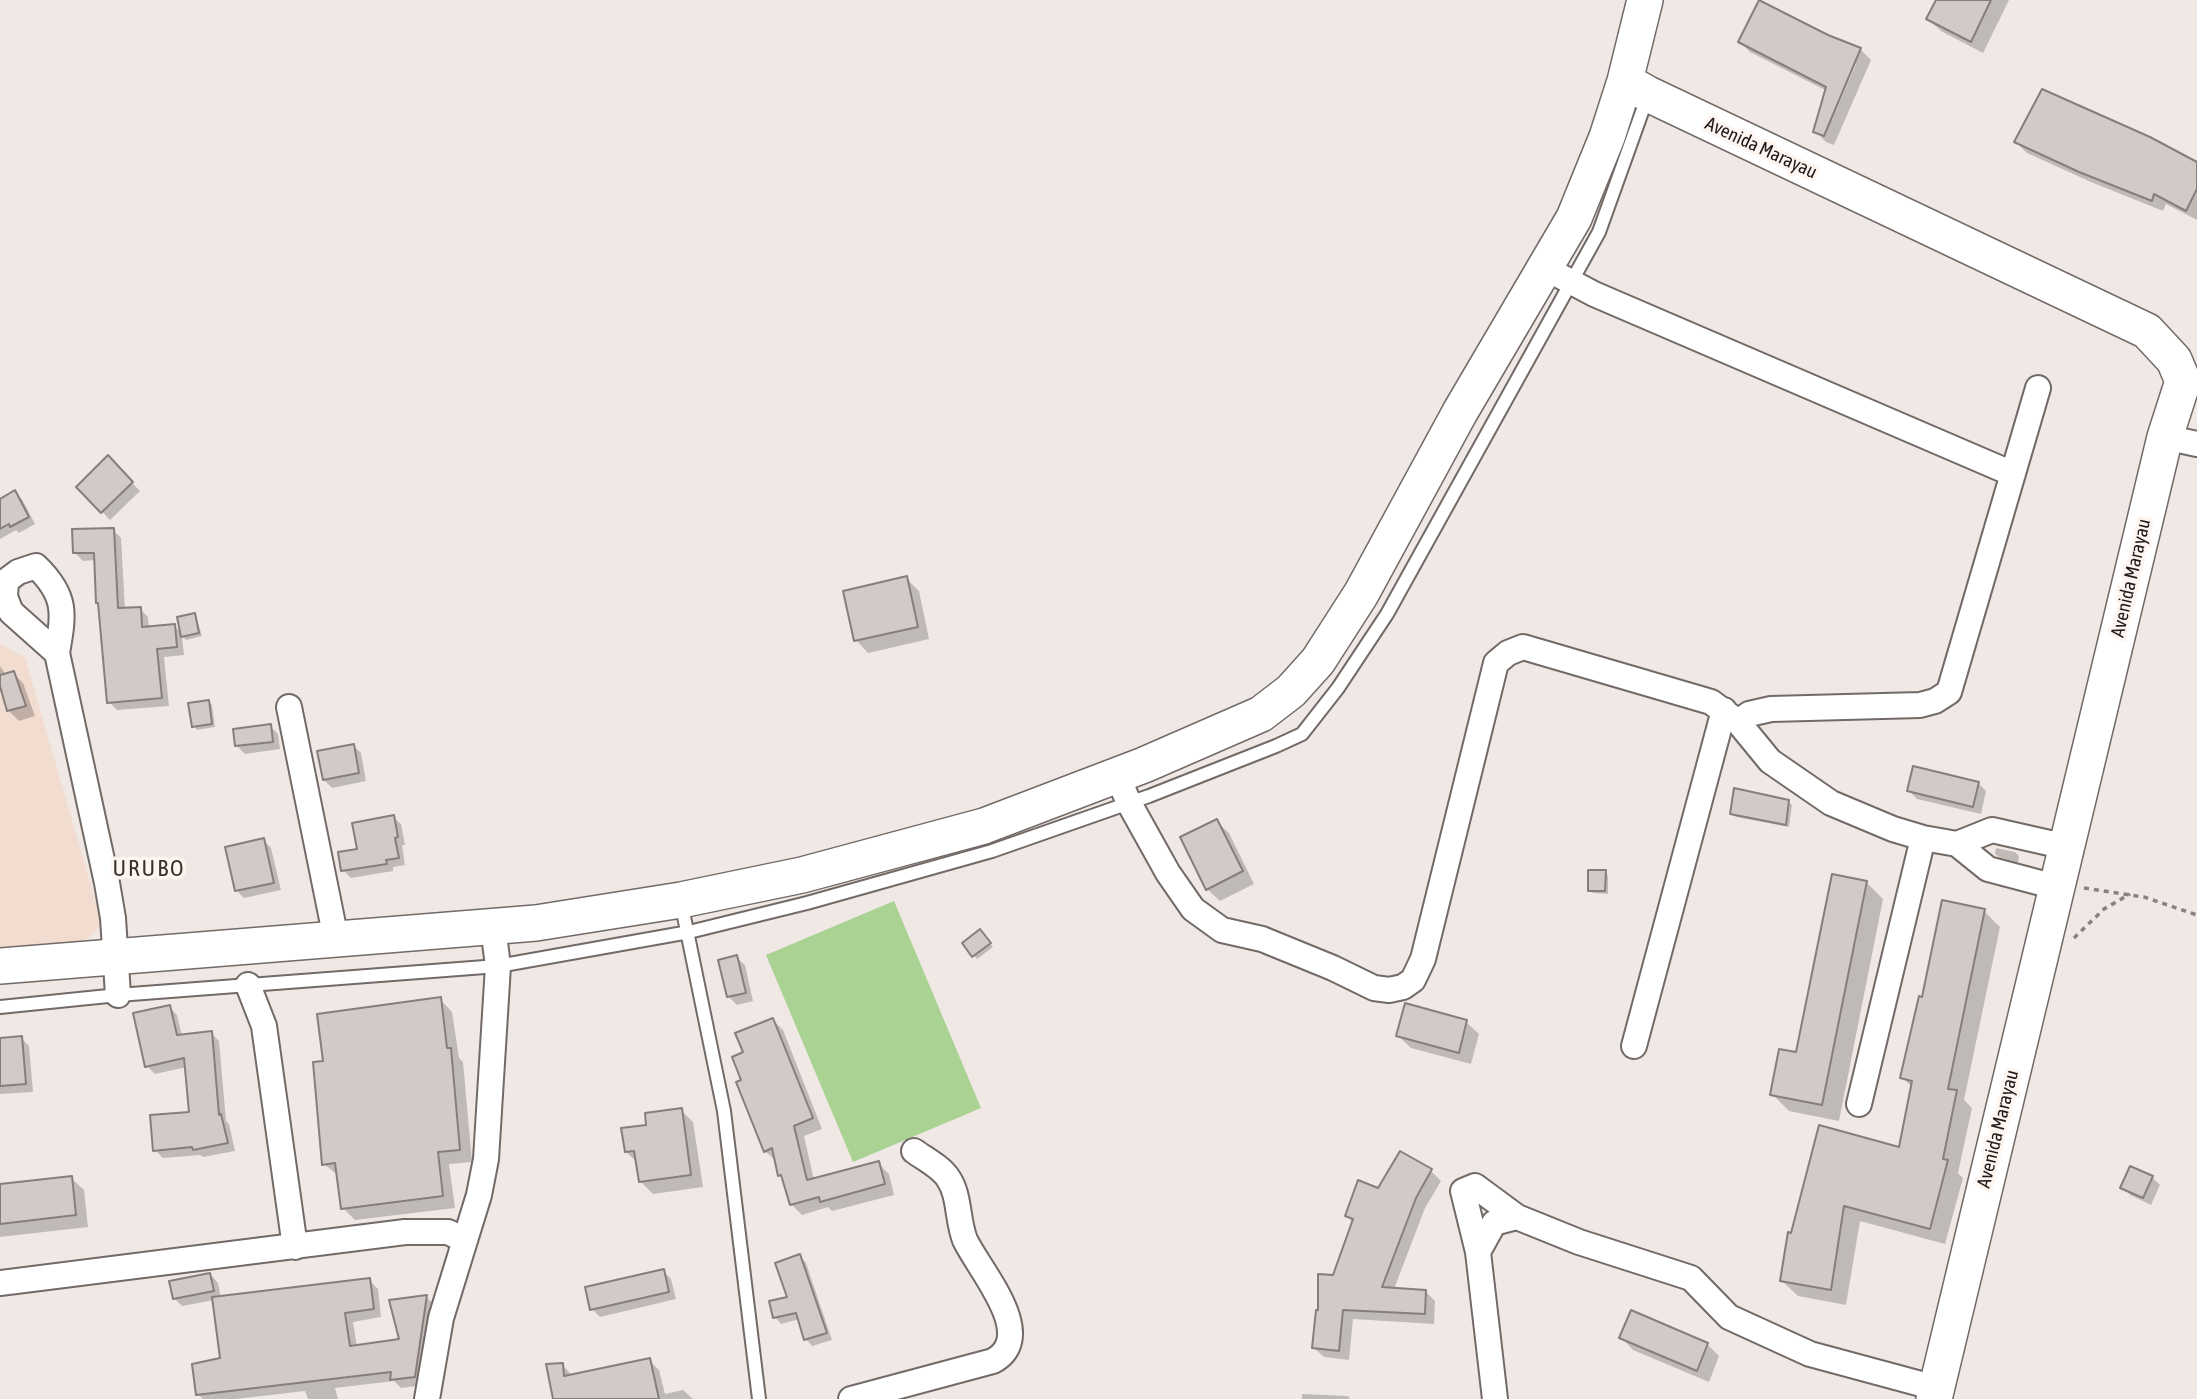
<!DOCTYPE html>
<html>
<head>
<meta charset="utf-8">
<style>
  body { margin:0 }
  canvas { display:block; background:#f0e8e4 }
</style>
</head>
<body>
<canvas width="2197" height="1399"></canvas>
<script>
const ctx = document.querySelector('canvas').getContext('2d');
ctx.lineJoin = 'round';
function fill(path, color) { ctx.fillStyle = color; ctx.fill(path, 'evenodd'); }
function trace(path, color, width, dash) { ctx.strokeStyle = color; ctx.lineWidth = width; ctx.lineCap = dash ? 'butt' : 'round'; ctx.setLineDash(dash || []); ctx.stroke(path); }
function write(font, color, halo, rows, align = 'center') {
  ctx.font = font + ' "Asap Condensed",sans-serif'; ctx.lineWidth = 7; ctx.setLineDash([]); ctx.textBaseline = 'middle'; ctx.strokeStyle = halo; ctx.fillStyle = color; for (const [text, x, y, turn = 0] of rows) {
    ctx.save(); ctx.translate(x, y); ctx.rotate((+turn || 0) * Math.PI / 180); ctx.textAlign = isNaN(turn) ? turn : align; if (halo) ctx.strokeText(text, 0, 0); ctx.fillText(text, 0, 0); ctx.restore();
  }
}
fill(new Path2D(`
  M0 644 25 658 102 924 82 945 0 953Z`), '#f2dbcf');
fill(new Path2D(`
  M894 901 981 1108 853 1162 766 955Z`), '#a9d293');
fill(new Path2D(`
  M1938 0H2009L1983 53 1941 31 1928 19Z
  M1828 37 1860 49 1871 60 1834 145 1826 142 1815 131 1827 91 1750 52 1740 42ZM1853 63 1856 64 1832 120H1830Z
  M2016 142 2197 164V220L2166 204 2163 211 2091 182 2027 153Z
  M108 458 140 491 110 520 79 487Z
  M15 493 22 499 35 524 19 533 16 530 0 539V501Z
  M113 530 121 538 125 610 140 609 148 617 149 628 174 626 182 634 194 615 197 619 202 636 186 640 182 636 184 655 164 657 169 706 117 710 109 702 96 560 83 561 75 553Z
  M906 578 919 591 929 639 868 653 856 640Z
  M0 666 6 675 13 673 23 683 35 716 19 721 9 711 3 691 0 692Z
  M208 701 212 705 215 727 197 730 194 726Z
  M270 726 278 734 280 749 245 754 237 746Z
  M353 745 361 753 366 781 332 788 324 780Z
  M1978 783 1986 791 1981 814 1917 799 1909 791Z
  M1788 802 1792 805 1789 827 1736 817 1732 813Z
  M393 817 401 824 405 845H402L405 865 393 867V871L351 878 343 870Z
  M1216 821 1229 833 1254 884 1220 901 1207 889Z
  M263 840 271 848 281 890 244 898 236 890Z
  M1996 848 2015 852 2019 856 2018 863 1999 857 1995 854Z
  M1605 872 1608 876V894L1593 893 1590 890Z
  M1866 882 1883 899 1839 1121 1789 1111 1772 1094 1798 1054Z
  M1984 911 2000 927 1964 1100 1972 1108 1958 1173 1963 1178 1945 1244 1860 1221 1846 1305 1798 1296 1782 1281 1790 1234 1900 1149 1913 1088 1902 1077 1923 999Z
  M984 935 993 947 977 959 964 943Z
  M736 957 745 965 753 1001 737 1005 729 997Z
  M440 999 452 1012 459 1058 463 1062 472 1162 449 1164 455 1208 355 1220 343 1208 339 1176 324 1164 325 1062Z
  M169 1007 177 1015 182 1036 211 1033 219 1041 226 1121 229 1124 235 1151 203 1157 200 1155 163 1158 155 1150 191 1113 187 1067 155 1074 147 1066Z
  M773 1020 783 1030 822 1129 804 1136 814 1180 878 1163 889 1174 894 1195 832 1211 828 1207 802 1215 791 1204 776 1161 765 1151 743 1081 745 1053Z
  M1466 1022 1479 1034 1471 1064 1411 1048 1398 1036Z
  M21 1038 29 1046 33 1092 0 1094V1040Z
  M681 1110 693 1122 703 1187 653 1194 640 1181 638 1163 626 1152 648 1126Z
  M1431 1171 1441 1181 1425 1208 1394 1289 1425 1291 1435 1301 1434 1324 1353 1319 1349 1360 1324 1357 1314 1348 1334 1276 1354 1223 1347 1216 1379 1190Z
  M2152 1177 2160 1185 2151 1205 2130 1195 2123 1187Z
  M71 1178 84 1190 88 1227 0 1237V1186Z
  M800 1256 806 1263 832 1340 812 1346 806 1339 800 1319 781 1324 775 1317 790 1298Z
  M663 1271 671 1279 676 1299 600 1317 592 1309Z
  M210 1274 218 1283 221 1298 369 1280 378 1289 381 1317 353 1322 357 1347 401 1341 426 1297 435 1305 424 1385 401 1388 394 1381 335 1388 338 1399H308L305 1391 236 1399H203L198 1394 222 1360 214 1300 182 1306 174 1298Z
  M1621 1337 1707 1344 1719 1356 1709 1382 1633 1350Z
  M649 1360 659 1370 665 1394 683 1390 693 1399H555L562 1365 573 1376Z
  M1302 1394 1348 1396 1350 1399H1302Z`), '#0003');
const building = new Path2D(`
  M1759 0 1828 35 1861 48 1824 136 1813 132 1826 87 1738 42Z
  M1936 0H1991L1971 42 1926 19Z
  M2042 89 2150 137 2197 162V189L2186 211 2154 194 2152 201 2079 172 2014 142Z
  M108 455 133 482 101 513 76 487Z
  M15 490 29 517 10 527 9 524 0 529V499Z
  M114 528 118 608 141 607 142 627 175 624 177 647 157 649 162 698 107 703 98 603H96L94 553H73L72 529Z
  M907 576 918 627 854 641 843 591Z
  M195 613 199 633 181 637 177 617Z
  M14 671 26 706 7 711 0 686V675Z
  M209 700 212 724 192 727 188 703Z
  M271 724 273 742 235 746 233 729Z
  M354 744 359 773 323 780 317 751Z
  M1913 766 1979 782 1973 807 1907 791Z
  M1734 788 1789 800 1786 825 1730 814Z
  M394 815 398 837 395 838 399 858 386 860 387 864 341 871 338 852 357 849 352 823Z
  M1217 819 1243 871 1206 890 1180 837Z
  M264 838 274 883 235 891 225 847Z
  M1588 870H1606L1605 891H1588Z
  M1832 874 1867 881 1822 1105 1770 1095 1779 1049 1796 1052Z
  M1942 900 1985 909 1948 1089 1957 1090 1943 1159 1948 1160 1930 1229 1844 1206 1831 1290 1780 1281 1788 1232 1791 1233 1819 1125 1899 1147 1912 1081 1900 1078 1919 996 1922 997Z
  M980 929 991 943 972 957 962 943Z
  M737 955 746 993 727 997 718 960Z
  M441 997 447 1048H451L460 1150 438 1152 443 1196 341 1209 335 1163 322 1165 313 1062 323 1061 317 1014Z
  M1405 1003 1467 1020 1459 1053 1396 1036Z
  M170 1005 177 1035 212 1031 219 1115 221 1114 228 1143 193 1150 192 1147 153 1151 150 1115 189 1112 184 1058 145 1067 133 1013Z
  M773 1018 813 1118 794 1126 807 1180 879 1161 885 1184 820 1202 819 1197 790 1205 781 1175 778 1176 772 1148 764 1152 736 1082 741 1080 732 1057 743 1052 735 1033Z
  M22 1036 26 1084 0 1086V1038Z
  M682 1108 691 1175 639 1182 634 1151 625 1152 621 1128 646 1125 645 1113Z
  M1400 1151 1432 1169 1416 1198 1382 1287 1426 1290 1425 1314 1343 1310 1339 1351 1312 1348 1316 1310H1318V1274L1333 1275 1353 1219 1345 1216 1358 1180 1378 1188Z
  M2130 1166 2153 1176 2143 1198 2120 1188Z
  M72 1176 76 1215 0 1224V1184Z
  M800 1254 827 1333 804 1340 796 1313 773 1318 769 1301 787 1297 775 1263Z
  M664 1269 669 1292 590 1310 585 1287Z
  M210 1273 214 1291 173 1299 169 1281Z
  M370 1278 374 1309 345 1313 350 1346 399 1339 389 1300 427 1295 415 1377 390 1380 391 1372 196 1395 192 1364 220 1358 212 1297Z
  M1631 1310 1708 1343 1697 1371 1619 1338Z
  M650 1358 659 1399H553L546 1364 563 1363 564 1376Z`);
fill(building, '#d3cac7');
trace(building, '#867e7c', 2);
const lane = new Path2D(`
  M681 902 724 1111 759 1399
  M0 1007 118 995 498 966 689 932 807 903 992 851 1149 796 1276 746 1302 734 1338 688 1387 614 1599 232 1647 98`);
const street = new Path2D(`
  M1545 268 1594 294 2013 474
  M2165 437 2197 444
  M57 653C64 613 67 596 36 566L18 572 6 581 5 597 11 612 57 653 107 883 113 918 118 995
  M289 707 336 939
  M1738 722 1749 714 1771 709 1920 705 1935 701 1949 692 2038 388
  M1117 775 1129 803 1168 873 1193 909 1222 930 1262 939 1333 968 1374 988 1389 990 1403 987 1413 980 1423 959 1496 663 1508 653 1523 647 1711 702 1738 722 1770 761 1831 803 1893 829 1923 838 1957 844 1988 869 2056 887
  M1957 844 1992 830 2067 847
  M248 985 264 1026 295 1247
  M1634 1046 1724 710
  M1859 1104 1923 838
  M1478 1252 1494 1223 1517 1217
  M0 1283 405 1232H448L464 1240
  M427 1399 441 1318 479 1195 486 1159 498 966 493 927
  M851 1399 993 1361C1039 1336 979 1270 965 1240 957 1220 960 1195 948 1178 941 1167 925 1159 914 1151
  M1495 1399 1478 1252 1463 1191 1475 1186 1517 1217 1579 1242 1691 1278 1729 1317 1810 1354 1936 1388`);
const secondary = new Path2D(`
  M1625 81 1648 94 2147 331 2174 360 2183 381 2165 437 1934 1399
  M0 966 536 923 681 900 802 875 984 826 1144 765 1261 714 1291 691 1318 661 1361 594 1460 412 1574 218 1607 137 1625 81 1645 0`);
trace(lane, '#716a66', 16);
trace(street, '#716a66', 28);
trace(secondary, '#716a66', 38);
trace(new Path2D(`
  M2084 888 2144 897 2197 915
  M2074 938 2104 909 2130 894`), '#888280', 3.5, [5, 5]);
trace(lane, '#fff', 12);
trace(street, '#fff', 24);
trace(secondary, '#fff', 35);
write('19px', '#1e1b1a', '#fef5f1', [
  ["Avenida Marayau",1761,148,25],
  ["Avenida Marayau",2131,578,-77],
  ["Avenida Marayau",1998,1129,-76]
]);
ctx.letterSpacing = '2px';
write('23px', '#37312e', '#fef5f1', [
  ["URUBO",149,869]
]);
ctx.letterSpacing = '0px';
</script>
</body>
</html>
